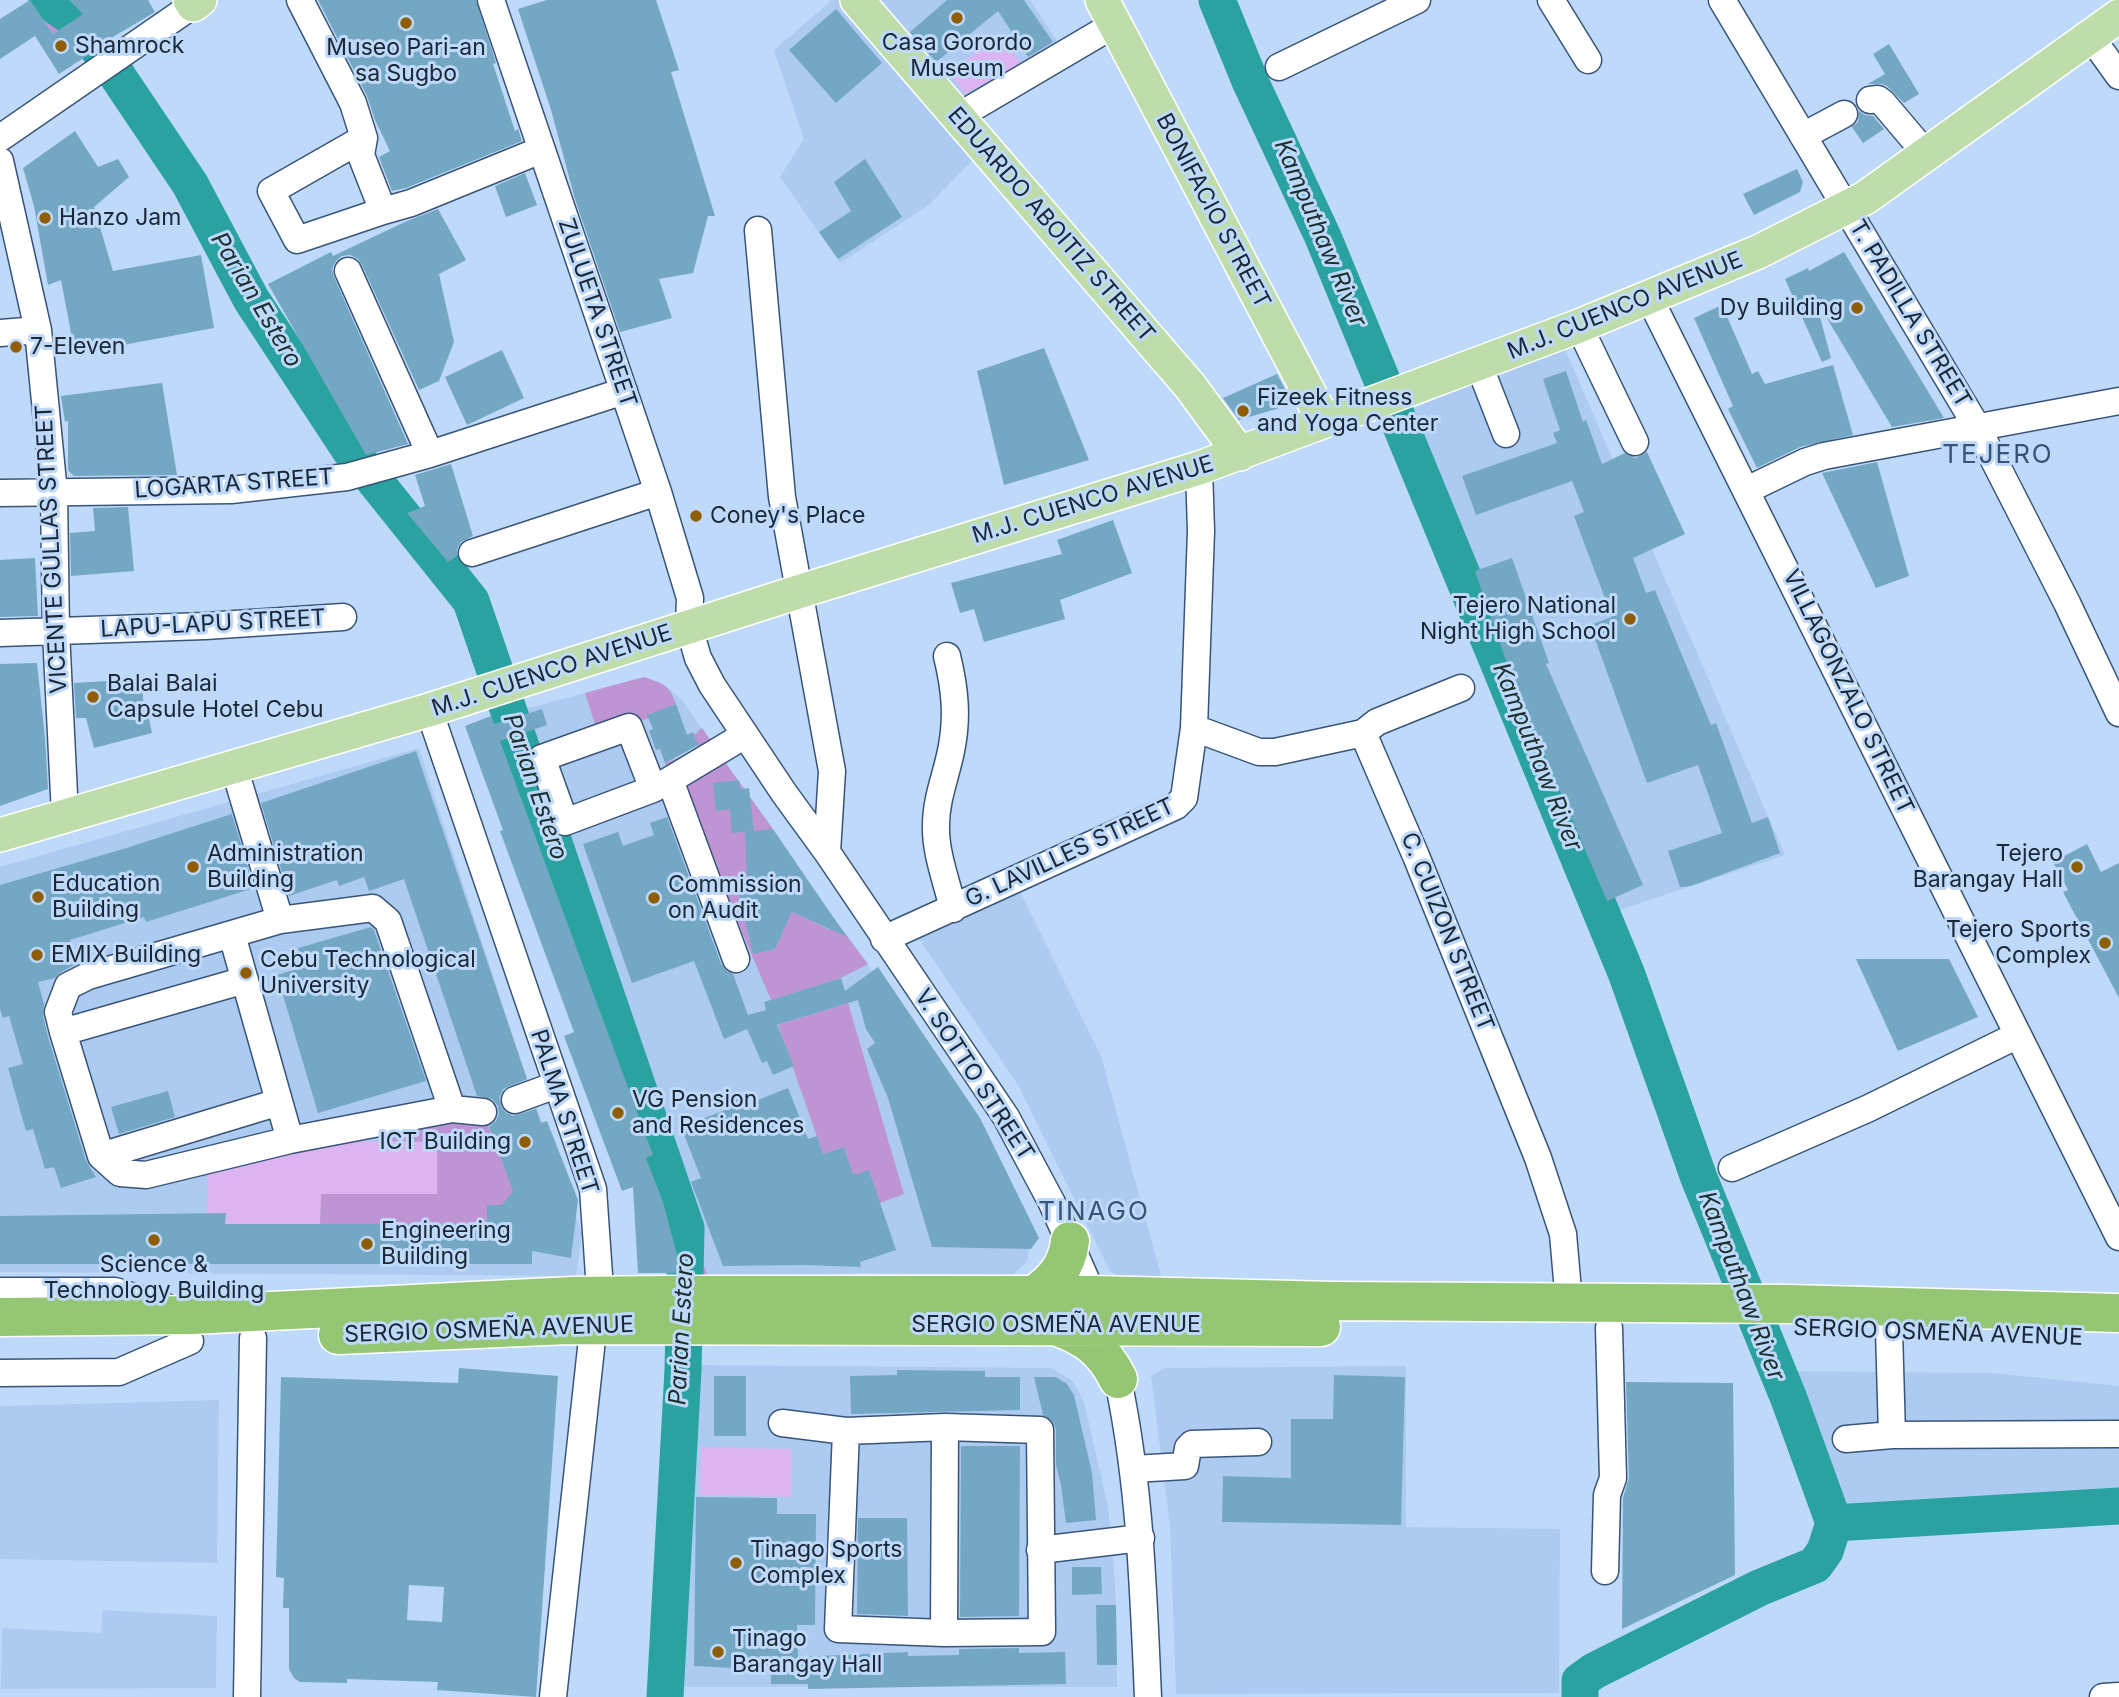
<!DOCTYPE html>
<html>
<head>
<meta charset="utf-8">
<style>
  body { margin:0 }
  canvas { display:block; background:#bed9fa }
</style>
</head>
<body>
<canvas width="2119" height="1697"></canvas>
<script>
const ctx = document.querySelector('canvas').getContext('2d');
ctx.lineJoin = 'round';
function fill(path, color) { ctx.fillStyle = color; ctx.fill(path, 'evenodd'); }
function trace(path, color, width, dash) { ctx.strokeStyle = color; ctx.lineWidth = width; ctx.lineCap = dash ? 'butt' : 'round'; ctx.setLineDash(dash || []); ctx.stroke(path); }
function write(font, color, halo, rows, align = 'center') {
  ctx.font = font + ' Inter,sans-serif'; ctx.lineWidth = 6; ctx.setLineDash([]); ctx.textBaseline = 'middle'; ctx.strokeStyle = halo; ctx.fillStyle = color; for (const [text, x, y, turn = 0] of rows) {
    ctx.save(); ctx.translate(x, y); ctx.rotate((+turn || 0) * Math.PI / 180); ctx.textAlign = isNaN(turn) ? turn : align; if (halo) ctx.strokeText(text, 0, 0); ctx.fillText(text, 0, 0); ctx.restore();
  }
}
fill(new Path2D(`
  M832 0H843L977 156 929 205 840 263 780 177 804 139 774 50Z
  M872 0H1030L1061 47 961 101Z
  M1564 347 1785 855 1610 913 1400 414Z
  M644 677 665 685 682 700 838 924 936 1059 1030 1243 1027 1262 1012 1275 863 1273 709 1280 514 712Z
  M419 748 527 1080 582 1233 576 1276 0 1272V867Z
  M1019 890 1101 1056 1164 1286 1126 1283 1110 1271 1018 1085 917 936Z
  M701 1365 1051 1368 1073 1381 1084 1402 1108 1507 1115 1581 1117 1687H680Z
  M1406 1366V1527L1560 1529 1559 1693 1176 1694 1170 1526 1151 1376 1165 1368Z
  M1792 1371 1993 1373 2119 1386V1492L1834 1507Z
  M219 1400 217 1563 0 1559V1406Z
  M103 1610 217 1616 216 1688 1 1689 2 1628 101 1633Z`), '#adcbf0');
fill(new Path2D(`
  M1001 33 1021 64 965 94 949 73Z
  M321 1141 438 1142 437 1195 321 1194 320 1224H225L226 1213 207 1214 208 1167Z
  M701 1447 792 1449 791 1497 700 1495Z`), '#dcb4f1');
fill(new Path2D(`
  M31 0H69L89 20 93 18 106 41 88 55 68 25 53 34Z
  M644 677C663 684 669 684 676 704L649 718 599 737 585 693Z
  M514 712 516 717 709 1280 683 1276 663 1202 646 1158 653 1155 491 716Z
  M702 728 716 748 670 776 665 763 699 750 694 735Z
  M720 755 773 829 747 878H735L753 953 775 949 792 912 830 930 838 924 868 964 841 978 771 1000 679 784Z
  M848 1003 904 1194 880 1203 869 1170 853 1176 844 1147 823 1154 778 1025Z
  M434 1119 487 1123 516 1198 503 1205H487V1224H320L321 1194H437V1142L377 1141Z`), '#be94d4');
trace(new Path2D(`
  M47 0 76 20 106 59 190 184 251 299 350 450 471 601 686 1228 683 1370 665 1697
  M1217 0 1250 81 1323 237 1627 975 1699 1178 1789 1399 1834 1523
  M1834 1523 2119 1506
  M1580 1697V1681L1594 1671 1759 1588 1815 1565 1825 1551 1834 1523`), '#29a2a0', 37);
fill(new Path2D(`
  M30 0 53 34 83 14 69 0H148L155 12 86 53 88 55 59 74 35 36 0 59V19Z
  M318 0H476L496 63 493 64 515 131 518 129 522 141 406 188 392 191 379 157 390 151 375 120 367 96Z
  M547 0H656L679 70 671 72 715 216H708L693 273 659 279 672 318 620 332 575 199 551 110 518 9Z
  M947 0H1024L1053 42 1028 57 998 11 936 62 910 32Z
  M836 9 882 63 836 103 789 50Z
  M1889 44 1919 94 1904 103 1887 86 1882 84H1868L1885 74 1873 54Z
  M1859 111 1865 115 1873 116 1884 129 1863 143 1852 127 1858 122Z
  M75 131 98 167 118 159 129 177 94 207 113 271 201 255 214 328 75 354 61 280 48 285 34 206 23 168Z
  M865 159 902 217 838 259 819 232 851 211 834 182Z
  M1797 169 1803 182 1800 192 1754 215 1743 194Z
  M525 173 537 205 506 217 495 186Z
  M438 209 466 260 439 274 454 342 439 381 419 390 362 265 358 259 350 255 342 256 336 261 332 269 334 277 408 444 366 455 268 284 331 252 333 256 407 221Z
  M1844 252 1903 350 1944 418 1892 427 1819 305 1817 306 1831 358 1822 362 1785 279 1808 268 1809 271Z
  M1722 305 1752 374 1758 371 1765 384 1833 365 1853 435 1800 447 1757 468 1728 409 1733 406 1694 318Z
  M1044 348 1089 460 1004 485 977 371Z
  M502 350 524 398 467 425 445 377Z
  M1566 371 1583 422 1586 420 1602 464 1625 453 1635 458 1647 452 1685 534 1633 558 1646 593 1655 590 1711 725 1716 723 1752 823 1768 817 1780 853 1691 886 1680 887 1668 851 1722 833 1698 765 1647 783 1590 625 1612 617 1574 516 1584 512 1572 481 1476 515 1462 476 1557 443 1553 433 1560 430 1543 379Z
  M1277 374 1293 404 1239 420 1223 398Z
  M162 383 177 475 74 476 68 470V421L65 422 61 396Z
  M1877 462 1909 576 1876 588 1822 473Z
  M451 464 473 536 461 542 457 549V556L448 562 407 513 425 506 415 475Z
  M128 507 134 571 71 576 70 533 95 531 93 508Z
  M1113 520 1132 573 1060 600 1065 619 984 642 974 609 960 613 951 583 1062 554 1057 540Z
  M35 558 38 616 0 617V560Z
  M1512 558 1549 663 1546 664 1643 885 1607 901 1513 681 1475 571Z
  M37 663 45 738 48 789 0 806V664Z
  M142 679 144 715 148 714 152 733 94 748 86 718H76L74 683Z
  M676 704 687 735 693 732 698 745 665 763 660 749 656 750 649 731 653 729 647 715Z
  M542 709 547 725 500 741 653 1155 646 1158 663 1202 682 1273H638L633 1187 622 1191 564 1036 574 1032 500 831 503 830 465 726 491 716 494 724Z
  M416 751 527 1079 503 1089 499 1098 501 1106 505 1112 513 1116 536 1109 541 1123 547 1121 578 1200 571 1258 532 1251V1264H0V1216L226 1213 225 1224H487V1205H502L513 1191 489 1127 496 1121 499 1114 498 1106 492 1099 477 1096 404 879 369 891 364 877 339 886 337 880 289 896 261 803Z
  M739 780 740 789 749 788 754 831 732 833 730 809 716 811 713 783Z
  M232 814 254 888 146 922 144 917 70 940 76 964 61 972 55 978 38 982 44 1004 43 1016 48 1037 86 1161 96 1177 61 1188 54 1167 45 1169 33 1129 26 1131 8 1068 23 1064 9 1016 3 1018 0 1009V885L123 849Z
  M667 817 721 964 727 971 733 974 748 1015 766 1010 764 1002 841 978 845 991 878 967 980 1118 1039 1238 1031 1249 932 1247 888 1098 867 1049 875 1043 866 1029 858 1000 777 1025 794 1066 773 1075 767 1061 762 1063 747 1029 724 1039 694 961 632 983 583 844 618 832 623 846 654 835 650 823Z
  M773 829 807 879 847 937 792 912 775 949 753 954 735 877 747 878 745 832Z
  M2087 844 2101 872 2119 863V998L2063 892 2068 890 2053 862Z
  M371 927 374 930 426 1081 318 1113 277 975 304 967 298 948Z
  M1856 959H1949L1978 1017 1898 1051Z
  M788 1088 808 1139 817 1136 823 1154 844 1147 853 1175 869 1170 896 1250 860 1262 861 1267 804 1265 723 1266 691 1182 701 1178 681 1127 728 1109 724 1100 740 1093 745 1105Z
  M168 1091 175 1117 119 1134 111 1107Z
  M459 1368 558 1376 536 1697 437 1690 438 1682 347 1679V1683L300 1682 294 1678 289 1669V1608H283L284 1578 276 1577 281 1377 458 1383ZM409 1585 444 1587 442 1622 407 1620Z
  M897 1370 985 1371V1377H1020V1410L851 1414 850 1376 897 1375Z
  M1334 1375 1405 1377 1401 1525 1222 1522 1223 1476 1291 1478V1419H1333Z
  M714 1376H746V1436H714Z
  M1034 1377H1056L1067 1384 1074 1395 1092 1473 1096 1520 1066 1523 1061 1485 1056 1465V1429L1053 1422 1043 1415Z
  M1626 1382 1733 1383 1735 1575 1622 1629 1623 1498 1629 1478Z
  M961 1446H1020L1019 1616 960 1617Z
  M696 1497 777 1498V1514H816L815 1625H797L798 1657 908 1652V1656L959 1655V1649L1019 1648V1653L1065 1652 1066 1684 808 1689V1684H771V1670L694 1666Z
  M858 1518H907L908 1616 857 1614Z
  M1072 1567H1101L1102 1594 1072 1595Z
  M1096 1605H1116L1117 1665H1097Z`), '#74a7c3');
const minor = new Path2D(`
  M300 0 353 103 364 138 361 155 383 211 411 203 541 150
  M491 0 658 492 690 598 689 627 698 658 712 685 784 793 827 852 1006 1117 1052 1203 1099 1309
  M1551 0 1588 60
  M1722 0 1977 427 2067 603 2119 713
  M2091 37 2119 76
  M1279 67 1417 0
  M1870 100 1878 99 1883 103 1927 155
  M957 117 1115 24
  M1803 136 1844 114
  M0 138 193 5
  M364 138 271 191 297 240 383 211
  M0 161 38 330 54 493 56 632 65 815
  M758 230 782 497 832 771 827 852
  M348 271 430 454
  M1650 299 2119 1237
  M1579 326 1635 442
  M0 333 38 330
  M1479 365 1506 434
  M1747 490 1805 462 1824 456 2119 401
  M0 493 231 490 347 477 430 454 624 391
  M472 553 658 492
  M0 633 205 626 343 617
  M947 656C955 689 958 717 951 751 946 776 936 799 936 825 935 853 947 882 953 909
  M429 710 593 1189 599 1275 553 1697
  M1194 728 1259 752H1275L1363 733 1377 722 1461 688
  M1363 733 1416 856 1538 1158 1563 1234 1569 1302
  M234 767 280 920
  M653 789 629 727 542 758 565 822 653 789 670 780
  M232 935 290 1140
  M884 939 1176 806 1184 798 1194 728 1201 531 1199 468
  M736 959 670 780 745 735
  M63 1032 245 980
  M515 1100 556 1085
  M452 1109 388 921 373 908 280 920 88 976 68 986 58 1012 63 1032 101 1156 120 1173 146 1175 290 1140 452 1109 483 1112
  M101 1156 279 1102
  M1732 1168 1867 1109 2018 1035
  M0 1291H115L166 1307
  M1889 1330 1892 1435
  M1114 1362C1140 1474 1143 1584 1148 1697
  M0 1373 119 1372 190 1341
  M782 1423 846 1431 945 1427 1040 1430 1042 1632 944 1633 838 1629 846 1431
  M1846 1439 1892 1435 2119 1434
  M1133 1469 1185 1466 1188 1448 1192 1444 1258 1442
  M1040 1550 1141 1538
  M1605 1571 1607 1495 1613 1478 1609 1328
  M944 1633 945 1427
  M247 1697 253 1338
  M2103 1697 2119 1696`);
const major = new Path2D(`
  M190 0 193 5 200 0
  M857 0 1190 386 1240 454
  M1102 0 1324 421
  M0 835 429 710 798 592 1199 468 1579 326 1758 252 1865 198 2119 16`);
const highway = new Path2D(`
  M1033 1296C1054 1281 1067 1267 1070 1241
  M0 1317 191 1315 573 1296 667 1295H1094L1335 1301 1790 1304 2119 1313
  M1055 1326C1085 1336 1104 1350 1118 1379
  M338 1335 568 1325 1321 1327`);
trace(minor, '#385578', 29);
trace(major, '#fff', 36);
trace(highway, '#fff', 41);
trace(minor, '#fff', 26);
trace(major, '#bfddab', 33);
trace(highway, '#94c673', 38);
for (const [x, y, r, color] of [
  [957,18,7,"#8e5e07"],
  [406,23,7,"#8e5e07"],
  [61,46,7,"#8e5e07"],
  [45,218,7,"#8e5e07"],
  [1857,308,7,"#8e5e07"],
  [16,347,7,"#8e5e07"],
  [1243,411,7,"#8e5e07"],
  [696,516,7,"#8e5e07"],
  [1630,619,7,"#8e5e07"],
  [93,697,7,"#8e5e07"],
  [193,867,7,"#8e5e07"],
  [2077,867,7,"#8e5e07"],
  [38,897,7,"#8e5e07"],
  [654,898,7,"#8e5e07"],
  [2105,943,7,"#8e5e07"],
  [37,955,7,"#8e5e07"],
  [246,973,7,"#8e5e07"],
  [618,1113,7,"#8e5e07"],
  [525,1142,7,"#8e5e07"],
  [154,1240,7,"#8e5e07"],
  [367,1244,7,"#8e5e07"],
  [736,1563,7,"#8e5e07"],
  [718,1652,7,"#8e5e07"]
]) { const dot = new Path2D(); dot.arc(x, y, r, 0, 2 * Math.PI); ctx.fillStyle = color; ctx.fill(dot); trace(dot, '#bed9fa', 2.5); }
write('23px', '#1a2736', '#bed9fa', [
  ["Casa Gorordo",957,43,"center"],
  ["Museum",957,69,"center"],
  ["Shamrock",75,46],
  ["Museo Pari-an",406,48,"center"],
  ["sa Sugbo",406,74,"center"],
  ["Hanzo Jam",59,218],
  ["Dy Building",1843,308,"right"],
  ["7-Eleven",30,347],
  ["Fizeek Fitness",1257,398],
  ["and Yoga Center",1257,424],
  ["Coney's Place",710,516],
  ["Tejero National",1616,606,"right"],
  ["Night High School",1616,632,"right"],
  ["Balai Balai",107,684],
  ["Capsule Hotel Cebu",107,710],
  ["Administration",207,854],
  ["Building",207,880],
  ["Tejero",2063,854,"right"],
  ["Barangay Hall",2063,880,"right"],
  ["Education",52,884],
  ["Building",52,910],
  ["Commission",668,885],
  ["on Audit",668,911],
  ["Tejero Sports",2091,930,"right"],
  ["Complex",2091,956,"right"],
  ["EMIX Building",51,955],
  ["Cebu Technological",260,960],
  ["University",260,986],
  ["VG Pension",632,1100],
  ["and Residences",632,1126],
  ["ICT Building",511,1142,"right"],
  ["Engineering",381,1231],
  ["Building",381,1257],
  ["Science &",154,1265,"center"],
  ["Technology Building",154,1291,"center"],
  ["Tinago Sports",750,1550],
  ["Complex",750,1576],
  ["Tinago",732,1639],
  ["Barangay Hall",732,1665]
], 'left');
write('23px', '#1a2736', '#bed9fa', [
  ["BONIFACIO STREET",1213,211,62],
  ["EDUARDO ABOITIZ STREET",1051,225,49],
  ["M.J. CUENCO AVENUE",1625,306,-22],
  ["ZULUETA STREET",597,313,71],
  ["T. PADILLA STREET",1910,314,59],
  ["LOGARTA STREET",234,484,-4],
  ["M.J. CUENCO AVENUE",1093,500,-17],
  ["VICENTE GULLAS STREET",52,549,-93],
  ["LAPU-LAPU STREET",213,624,-3],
  ["M.J. CUENCO AVENUE",552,671,-18],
  ["VILLAGONZALO STREET",1848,692,64],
  ["G. LAVILLES STREET",1070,853,-25],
  ["C. CUIZON STREET",1447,932,68],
  ["V. SOTTO STREET",974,1075,57],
  ["PALMA STREET",564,1112,72],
  ["SERGIO OSMEÑA AVENUE",1056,1325],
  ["SERGIO OSMEÑA AVENUE",489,1330,-2],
  ["SERGIO OSMEÑA AVENUE",1938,1333,2]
]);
write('italic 24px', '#1c3030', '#bed9fa', [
  ["Kamputhaw River",1320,233,67],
  ["Parian Estero",256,300,59],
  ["Kamputhaw River",1537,757,68],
  ["Parian Estero",535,787,71],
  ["Kamputhaw River",1741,1286,69],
  ["Parian Estero",682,1329,-87]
]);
ctx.letterSpacing = '2px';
write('26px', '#375478', '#bed9fa', [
  ["TEJERO",1998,455],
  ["TINAGO",1094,1212]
]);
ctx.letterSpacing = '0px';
</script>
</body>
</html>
